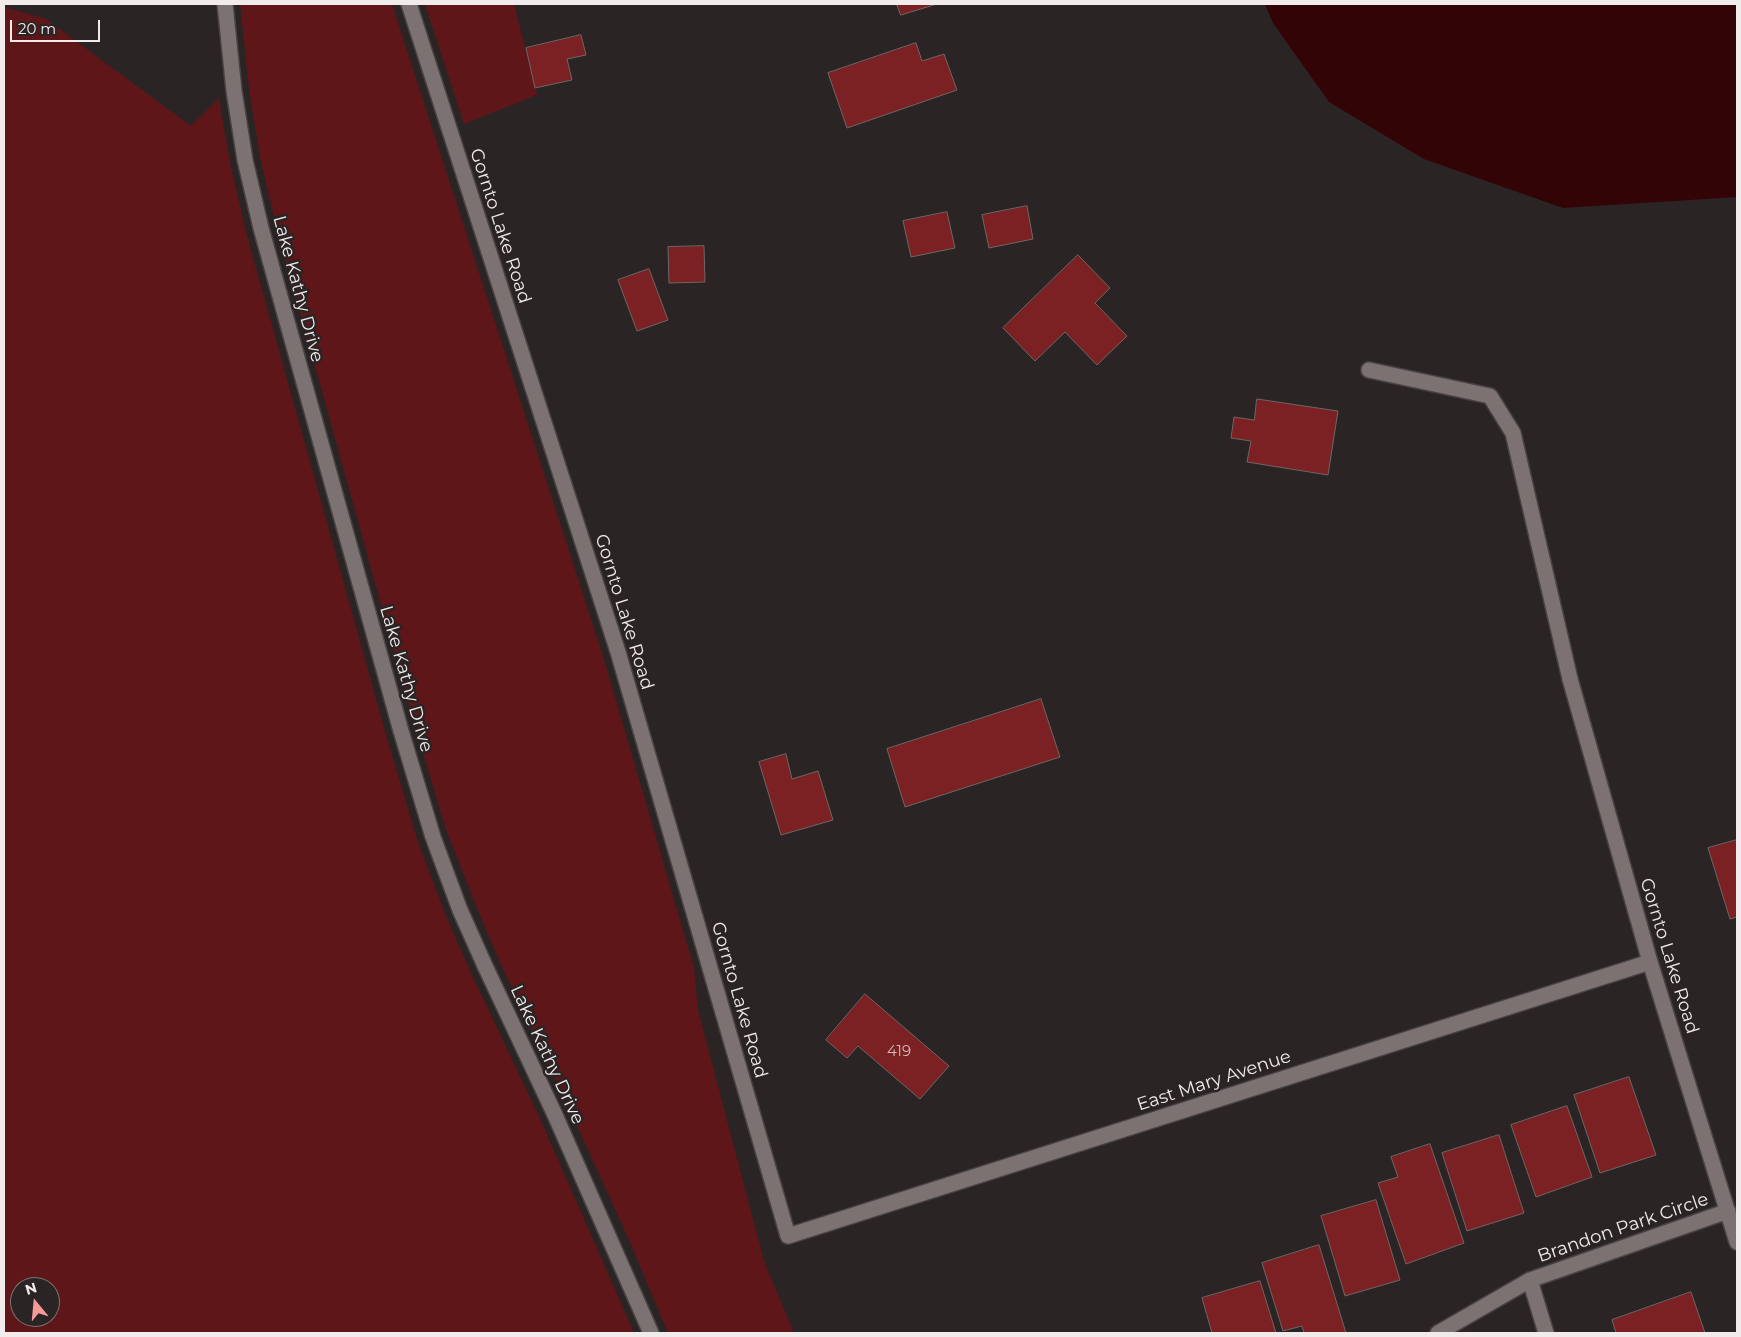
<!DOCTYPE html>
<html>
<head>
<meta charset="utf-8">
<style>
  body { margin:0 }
  #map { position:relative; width:1741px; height:1337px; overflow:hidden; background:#2b2424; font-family:Montserrat,sans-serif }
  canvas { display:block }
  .frame { position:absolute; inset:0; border:5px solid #f1ebeb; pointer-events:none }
  .north { position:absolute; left:10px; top:1277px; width:50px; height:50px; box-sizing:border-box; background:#2b2424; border:1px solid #7a7474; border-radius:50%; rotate:343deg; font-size:14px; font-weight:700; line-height:20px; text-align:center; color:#f1ebeb }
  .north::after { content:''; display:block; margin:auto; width:18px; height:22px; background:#f59b97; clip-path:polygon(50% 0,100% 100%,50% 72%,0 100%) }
  .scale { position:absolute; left:10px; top:20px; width:90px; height:22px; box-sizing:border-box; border:2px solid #f1ebeb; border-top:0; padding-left:6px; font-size:15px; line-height:18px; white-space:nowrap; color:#f1ebeb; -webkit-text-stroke:4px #2b2424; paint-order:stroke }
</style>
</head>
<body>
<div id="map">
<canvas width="1741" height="1337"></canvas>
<div class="frame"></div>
<div class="north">N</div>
<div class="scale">20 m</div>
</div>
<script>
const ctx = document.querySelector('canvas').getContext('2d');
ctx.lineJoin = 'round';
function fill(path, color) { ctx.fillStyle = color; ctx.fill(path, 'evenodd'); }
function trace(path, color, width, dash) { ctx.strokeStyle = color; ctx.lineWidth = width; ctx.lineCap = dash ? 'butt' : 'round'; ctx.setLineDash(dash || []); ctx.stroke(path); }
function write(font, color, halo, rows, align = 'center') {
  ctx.font = font + ' Montserrat,sans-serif'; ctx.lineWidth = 5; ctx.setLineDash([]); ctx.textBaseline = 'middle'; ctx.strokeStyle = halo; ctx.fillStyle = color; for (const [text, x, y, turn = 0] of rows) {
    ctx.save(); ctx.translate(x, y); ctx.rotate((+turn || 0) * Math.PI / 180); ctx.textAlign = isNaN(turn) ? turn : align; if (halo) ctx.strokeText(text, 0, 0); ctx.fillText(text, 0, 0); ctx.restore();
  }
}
fill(new Path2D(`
  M240 4H392L603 656 694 968 698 1010 764 1261 794 1333H668L630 1242 569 1108 499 960 475 903 447 832 415 727 276 225 260 157 249 89Z
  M425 4H514L537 95 464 124Z
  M4 7 46 19 191 126 219 98 230 163 246 232 386 735 418 842 446 916 471 973 542 1123 634 1333H4ZM20 1287H50V1317H20Z`), '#5f1618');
fill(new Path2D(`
  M1265 4H1737V197L1563 208 1424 159 1329 102 1273 23Z`), '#320406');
const building = new Path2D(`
  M897 4H937L901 15Z
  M581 35 586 55 567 59 572 80 535 88 526 48Z
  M916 43 922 61 944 54 957 90 847 128 828 73Z
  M1027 206 1033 239 989 248 982 215Z
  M947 212 955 248 911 257 903 221Z
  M704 246 705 282 669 283 668 247Z
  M1078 255 1110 288 1095 303 1127 336 1097 365 1065 332 1035 361 1003 328Z
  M649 269 668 320 637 331 618 280Z
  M1257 399 1338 411 1328 475 1247 462 1251 441 1231 438 1234 417 1254 420Z
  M1041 699 1060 757 905 807 887 749Z
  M786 754 792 779 818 771 833 820 781 835 759 762Z
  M1737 840V917L1730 919 1708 848Z
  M865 994 949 1066 920 1099 858 1046 847 1058 826 1040Z
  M1629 1077 1656 1155 1600 1173 1574 1095Z
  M1567 1106 1592 1177 1536 1197 1511 1125Z
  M1499 1135 1524 1213 1467 1231 1442 1153Z
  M1430 1144 1464 1243 1406 1264 1378 1183 1398 1177 1391 1157Z
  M1376 1200 1400 1280 1345 1296 1321 1216Z
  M1319 1245 1346 1333H1304L1302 1326 1283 1331 1262 1263Z
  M1260 1281 1276 1333H1212L1202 1298Z
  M1691 1292 1705 1333H1616L1612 1320Z`);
fill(building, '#7b2124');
trace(building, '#6e6665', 1);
const lane = new Path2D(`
  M1369 370 1490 396 1513 433 1570 679`);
const street = new Path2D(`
  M225 4 234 91 245 160 261 228 401 731 433 837 460 910 485 966 555 1115 651 1333
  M409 4 618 652 788 1236 1650 962
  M1570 679 1650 962 1737 1242
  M1530 1280 1546 1333
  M1438 1333 1530 1280 1728 1211`);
trace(lane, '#494242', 18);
trace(street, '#494242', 18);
trace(lane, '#7b7271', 15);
trace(street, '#7b7271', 15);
write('15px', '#d4b8b9', null, [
  ["419",899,1052]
]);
write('18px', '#f1ebeb', '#2b2424', [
  ["Gornto Lake Road",500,226,72],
  ["Lake Kathy Drive",298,289,75],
  ["Gornto Lake Road",624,612,73],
  ["Lake Kathy Drive",406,679,74],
  ["Gornto Lake Road",1669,956,73],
  ["Gornto Lake Road",739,1000,74],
  ["Lake Kathy Drive",547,1055,65],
  ["East Mary Avenue",1214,1081,-18],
  ["Brandon Park Circle",1623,1228,-19]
]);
</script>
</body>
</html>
